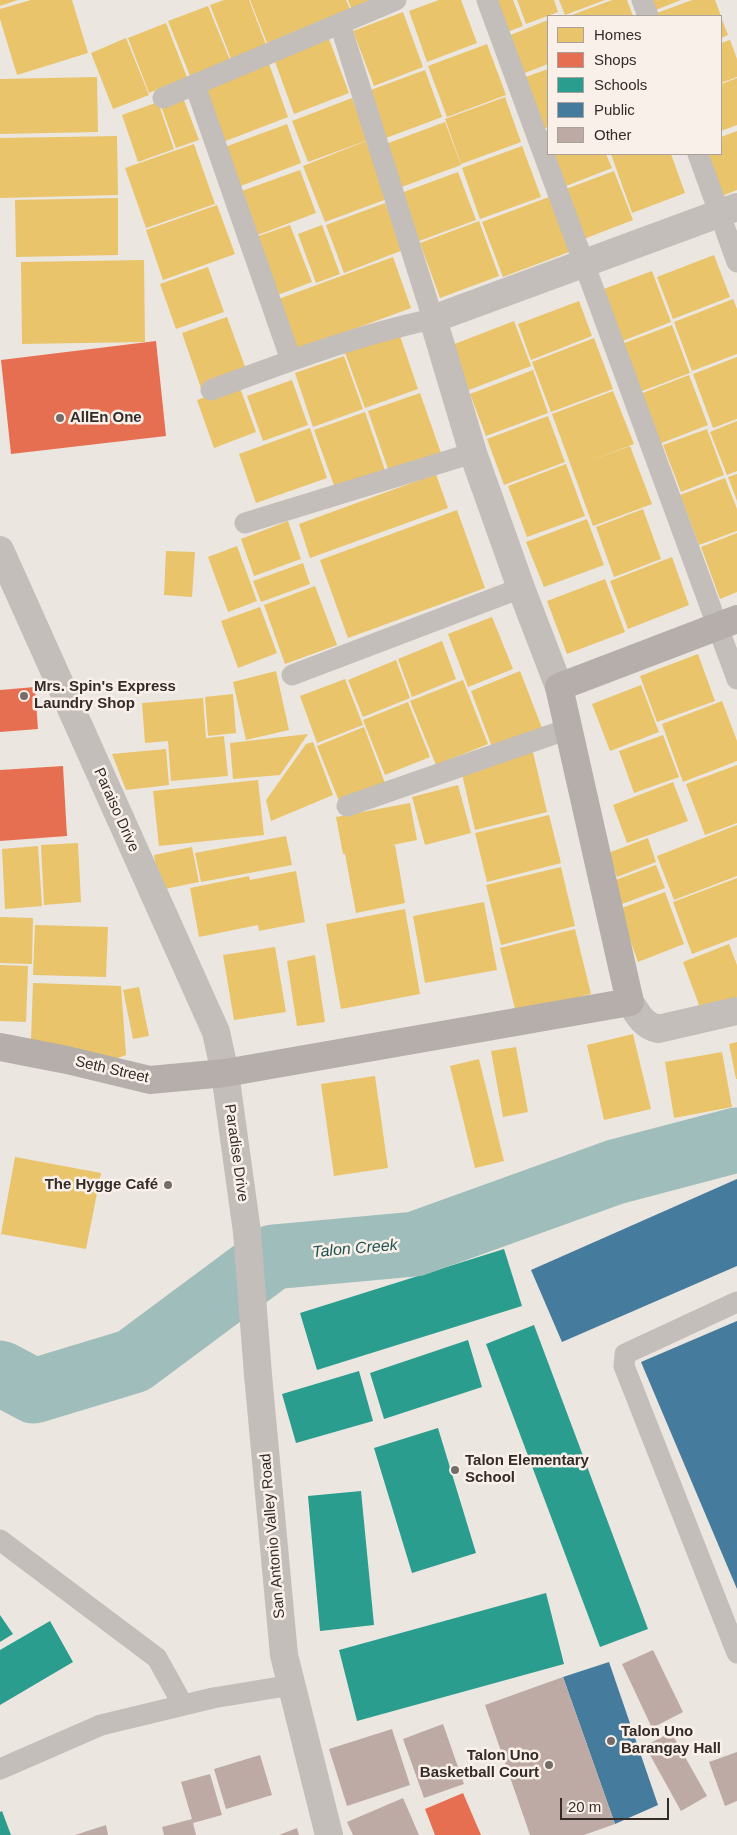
<!DOCTYPE html>
<html>
<head>
<meta charset="utf-8">
<style>
  body { margin:0 }
  #map { position:relative; width:737px; height:1835px; overflow:hidden; background:#ece6e1; font-family:Arial,sans-serif }
  canvas { display:block }
  .legend { position:absolute; left:547px; top:15px; width:175px; height:140px; box-sizing:border-box; background:#f8f0e9; border:1px solid #aaa19c; margin:0; padding:6px 9px; list-style:none; font-size:15px; color:#352b29 }
  .legend li { display:flex; align-items:center; gap:10px; height:25px }
  .legend b { width:25px; border:1px solid #aaa19c }
  .scale { position:absolute; left:560px; top:1798px; width:109px; height:22px; box-sizing:border-box; border:2px solid #352b29; border-top:0; padding-left:6px; font-size:15px; line-height:18px; white-space:nowrap; color:#352b29; -webkit-text-stroke:4px #f8f0e9; paint-order:stroke }
</style>
</head>
<body>
<div id="map">
<canvas width="737" height="1835"></canvas>
<ul class="legend">
<li><b style="height:14px;background:#e9c46a"></b>Homes</li>
<li><b style="height:14px;background:#e76f51"></b>Shops</li>
<li><b style="height:14px;background:#2a9d8f"></b>Schools</li>
<li><b style="height:14px;background:#457b9d"></b>Public</li>
<li><b style="height:14px;background:#beaaa4"></b>Other</li>
</ul>
<div class="scale">20 m</div>
</div>
<script>
const ctx = document.querySelector('canvas').getContext('2d');
ctx.lineJoin = 'round';
function fill(path, color) { ctx.fillStyle = color; ctx.fill(path, 'evenodd'); }
function trace(path, color, width, dash) { ctx.strokeStyle = color; ctx.lineWidth = width; ctx.lineCap = dash ? 'butt' : 'round'; ctx.setLineDash(dash || []); ctx.stroke(path); }
function write(font, color, halo, rows, align = 'center') {
  ctx.font = font + ' Arial,sans-serif'; ctx.lineWidth = 5; ctx.setLineDash([]); ctx.textBaseline = 'middle'; ctx.strokeStyle = halo; ctx.fillStyle = color; for (const [text, x, y, turn = 0] of rows) {
    ctx.save(); ctx.translate(x, y); ctx.rotate((+turn || 0) * Math.PI / 180); ctx.textAlign = isNaN(turn) ? turn : align; if (halo) ctx.strokeText(text, 0, 0); ctx.fillText(text, 0, 0); ctx.restore();
  }
}
fill(new Path2D(`
  M0 0H18L0 6Z
  M31 0H72L88 53 17 75 0 19V9Z
  M224 0H249L268 50 233 64 210 5Z
  M250 0H346L350 9 267 43Z
  M348 0H379L352 11Z
  M439 0H461L477 43 427 62 409 11Z
  M489 0H513L523 26 502 34Z
  M517 0H554L558 12 526 24Z
  M559 0H605L565 15Z
  M612 0H627L633 16H569Z
  M644 0H681L648 13Z
  M692 0H715L721 16H658L657 13Z
  M208 6 232 65 192 81 168 21Z
  M403 12 423 67 374 86 353 31Z
  M721 17 728 35 721 38Z
  M548 20V64L517 76 503 38Z
  M166 23 187 77 149 93 128 38Z
  M126 38 149 95 113 109 91 53Z
  M329 39 349 93 294 114 274 59Z
  M730 40 737 59V77L721 83V43Z
  M487 44 506 95 447 117 428 66Z
  M268 61 288 117 223 142 202 86Z
  M548 69V127L539 131 520 79Z
  M425 70 442 117 386 138 368 91Z
  M97 77 98 132 0 134V79Z
  M737 78V125L721 131V84Z
  M182 95 199 140 176 148 160 103Z
  M505 97 521 142 461 164 445 119Z
  M352 98 368 140 308 162 292 121Z
  M158 102 174 149 138 162 122 115Z
  M445 122 461 165 399 188 383 145Z
  M287 124 301 163 238 187 222 148Z
  M548 130V154H606L612 168 561 188 540 133Z
  M737 131V190L717 198 700 154H721V137Z
  M117 136 118 195 0 198V138Z
  M366 141 387 199 325 222 303 166Z
  M194 144 215 204 146 228 125 168Z
  M522 146 541 197 480 219 462 168Z
  M611 154H671L685 193 632 213Z
  M300 170 316 213 255 236 239 192Z
  M614 171 633 220 576 242 558 192Z
  M458 172 476 220 419 241 401 193Z
  M549 197 569 252 503 277 482 222Z
  M118 198V255L16 257 15 200Z
  M385 203 403 250 344 273 326 225Z
  M217 205 235 254 163 280 146 230Z
  M479 221 499 276 440 298 420 243Z
  M290 225 312 282 275 296 253 238Z
  M322 225 340 274 316 283 298 234Z
  M714 255 730 297 673 319 657 277Z
  M393 257 411 308 292 352 273 301Z
  M144 260 145 342 22 344 21 262Z
  M208 267 224 312 176 329 160 284Z
  M652 271 671 322 620 342 601 290Z
  M733 299 737 309V354L692 371 674 322Z
  M579 301 592 336 531 360 518 324Z
  M227 317 247 372 201 388 182 333Z
  M514 321 531 366 469 390 452 345Z
  M672 325 690 373 637 393 619 345Z
  M398 330 418 389 365 408 344 350Z
  M594 338 613 389 551 412 532 362Z
  M344 356 363 409 313 427 295 373Z
  M737 357V419L713 428 693 374Z
  M533 370 548 413 486 436 470 394Z
  M689 375 708 425 659 444 640 394Z
  M292 380 308 425 263 441 247 396Z
  M239 385 256 432 214 448 197 400Z
  M613 391 634 444 584 463 630 446 652 504 593 526 552 414Z
  M420 393 442 456 390 475 368 411Z
  M365 412 386 473 336 491 314 430Z
  M548 416 565 462 504 485 487 439Z
  M737 421V471L727 475 710 432Z
  M310 428 327 478 256 503 239 454Z
  M707 429 724 475 681 492 663 445Z
  M566 464 585 516 527 537 508 486Z
  M436 474 448 508 310 558 299 524Z
  M737 474V501L728 477Z
  M725 478 737 509V531L699 545 680 495Z
  M643 509 661 559 614 577 596 527Z
  M457 510 485 588 348 638 320 560Z
  M587 519 604 565 544 587 526 542Z
  M288 521 301 559 254 576 241 539Z
  M737 533V592L720 599 701 547Z
  M237 546 257 601 228 612 208 557Z
  M166 551 195 552 192 597 164 595Z
  M672 557 689 605 628 629 610 581Z
  M303 563 310 584 261 602 253 581Z
  M605 579 625 632 567 654 547 601Z
  M315 586 337 645 285 664 264 605Z
  M260 607 277 653 238 668 221 621Z
  M492 617 513 669 468 687 448 634Z
  M442 641 456 679 412 697 398 659Z
  M698 654 715 701 657 722 640 676Z
  M396 660 410 698 363 717 348 680Z
  M276 671 289 730 246 740 233 682Z
  M520 671 542 728 492 747 471 691Z
  M345 679 363 725 317 743 300 696Z
  M463 680 488 744 436 765 410 701Z
  M641 685 659 732 610 751 592 704Z
  M233 694 236 733 208 736 205 697Z
  M203 698 206 738 224 736 228 776 171 781 168 741 145 743 142 703Z
  M722 701 737 741V761L683 782 662 724Z
  M408 702 430 757 385 775 363 720Z
  M364 727 385 783 339 801 317 746Z
  M308 734 280 775 233 779 230 743Z
  M663 735 679 777 634 793 619 751Z
  M313 742 333 795 271 821 266 800 306 744Z
  M166 749 169 785 126 790 112 754Z
  M533 752 547 812 475 830 461 770Z
  M737 765V823L705 835 686 784Z
  M258 780 264 835 159 846 153 791Z
  M673 782 688 821 627 843 613 805Z
  M458 785 471 833 425 845 412 797Z
  M410 803 417 840 388 846 395 845 405 903 356 913 345 854H343L336 817Z
  M549 815 561 863 487 882 475 833Z
  M737 825V876L674 900 657 856Z
  M286 836 292 865 201 882 195 853Z
  M648 838 656 862 617 877 608 853Z
  M78 843 81 902 44 905 41 845Z
  M38 846 42 906 5 909 2 849Z
  M192 847 199 882 160 890 154 855Z
  M656 865 665 888 622 904 613 881Z
  M561 867 575 926 501 945 486 885Z
  M296 871 305 922 259 931 258 925 199 937 190 888 249 876 250 880Z
  M737 878V937L692 954 673 902Z
  M665 892 684 944 638 962 619 909Z
  M484 902 497 970 425 983 413 916Z
  M405 909 420 994 341 1009 326 924Z
  M0 917 33 918 32 964 0 963Z
  M35 925 108 927 106 977 33 975Z
  M575 929 591 994 516 1013 500 948Z
  M729 944 737 965V1000L702 1013 683 962Z
  M275 947 286 1012 234 1020 223 955Z
  M315 955 325 1022 297 1026 287 961Z
  M0 965 28 966 26 1022 0 1021Z
  M33 983 121 986 126 1055 115 1059 31 1041Z
  M139 987 149 1036 133 1039 123 990Z
  M633 1034 651 1109 604 1120 587 1045Z
  M737 1042V1079H736L729 1044Z
  M516 1047 528 1112 503 1117 491 1051Z
  M722 1052 732 1107 674 1118 665 1062Z
  M479 1059 504 1161 475 1168 450 1066Z
  M375 1076 388 1168 334 1176 321 1084Z
  M15 1157 101 1173 86 1249 1 1234Z`), '#e9c46a');
fill(new Path2D(`
  M156 341 166 436 11 454 1 360Z
  M35 687 38 729 0 732V690Z
  M63 766 67 836 0 841V770Z
  M463 1793 481 1835H435L425 1809Z`), '#e76f51');
fill(new Path2D(`
  M504 1249 522 1306 317 1370 300 1313Z
  M534 1325 648 1629 600 1647 486 1344Z
  M468 1340 482 1387 384 1419 370 1373Z
  M359 1371 373 1421 296 1443 282 1394Z
  M438 1428 476 1553 412 1573 374 1448Z
  M361 1491 374 1625 320 1631 308 1496Z
  M546 1593 564 1664 357 1721 339 1650Z
  M0 1615 13 1634 0 1642Z
  M50 1621 73 1662 0 1705V1650Z
  M2 1811 11 1835H0V1812Z`), '#2a9d8f');
fill(new Path2D(`
  M737 1179V1266L562 1342 531 1270Z
  M737 1321V1589L641 1362Z
  M609 1662 658 1805 615 1824 563 1677Z`), '#457b9d');
trace(new Path2D(`
  M0 1373 34 1391 133 1361 273 1257 415 1244 615 1172 737 1140`), '#9fbdba', 65);
fill(new Path2D(`
  M653 1650 683 1712 652 1728 622 1664Z
  M563 1677 615 1824 584 1835H530L485 1705Z
  M443 1724 464 1784 424 1798 403 1739Z
  M392 1729 410 1785 347 1806 329 1749Z
  M671 1732 707 1796 681 1811 645 1746Z
  M737 1752V1801L725 1806 709 1762Z
  M260 1755 272 1795 226 1809 214 1769Z
  M210 1774 222 1815 193 1823 196 1835H164L162 1827 192 1819 181 1782Z
  M403 1798 419 1835H353L347 1822Z
  M106 1825 108 1835H75Z
  M297 1828 299 1835H279Z`), '#beaaa4');
trace(new Path2D(`
  M487 0 737 679
  M642 0 648 16
  M195 85 291 360
  M163 98 396 0
  M698 154 737 262
  M211 390C283 363 357 335 433 319L340 24
  M245 523 473 453
  M292 675 521 588
  M347 806 568 729
  M737 1302 625 1354 624 1366 737 1653
  M0 1540 157 1658 183 1705
  M0 1769 101 1725 213 1698 292 1685`), '#c4beba', 21);
trace(new Path2D(`
  M0 550 216 1032 225 1073 247 1232 258 1375 284 1655 329 1835
  M559 687 521 588 473 453 433 319 737 207
  M630 1002C638 1015 643 1025 658 1029L737 1011`), '#c4beba', 28);
trace(new Path2D(`
  M0 1047 67 1060 150 1080 225 1073 630 1002 559 687 737 619`), '#b5aeab', 28);
for (const [x, y, r, color] of [
  [60,418,5,"#756c69"],
  [24,696,5,"#756c69"],
  [168,1185,5,"#756c69"],
  [455,1470,5,"#756c69"],
  [611,1741,5,"#756c69"],
  [549,1765,5,"#756c69"]
]) { const dot = new Path2D(); dot.arc(x, y, r, 0, 2 * Math.PI); ctx.fillStyle = color; ctx.fill(dot); trace(dot, '#f8f0e9', 2); }
write('bold 15px', '#352b29', '#f8f0e9', [
  ["AllEn One",70,418],
  ["Mrs. Spin's Express",34,687],
  ["Laundry Shop",34,704],
  ["The Hygge Café",158,1185,"right"],
  ["Talon Elementary",465,1461],
  ["School",465,1478],
  ["Talon Uno",621,1732],
  ["Barangay Hall",621,1749],
  ["Talon Uno",539,1756,"right"],
  ["Basketball Court",539,1773,"right"]
], 'left');
write('15px', '#352b29', '#f8f0e9', [
  ["Paraiso Drive",116,810,66],
  ["Seth Street",112,1070,13],
  ["Paradise Drive",236,1153,82],
  ["San Antonio Valley Road",273,1536,-95]
]);
write('italic 16px', '#215352', '#f8f0e9', [
  ["Talon Creek",355,1249,-5]
]);
</script>
</body>
</html>
